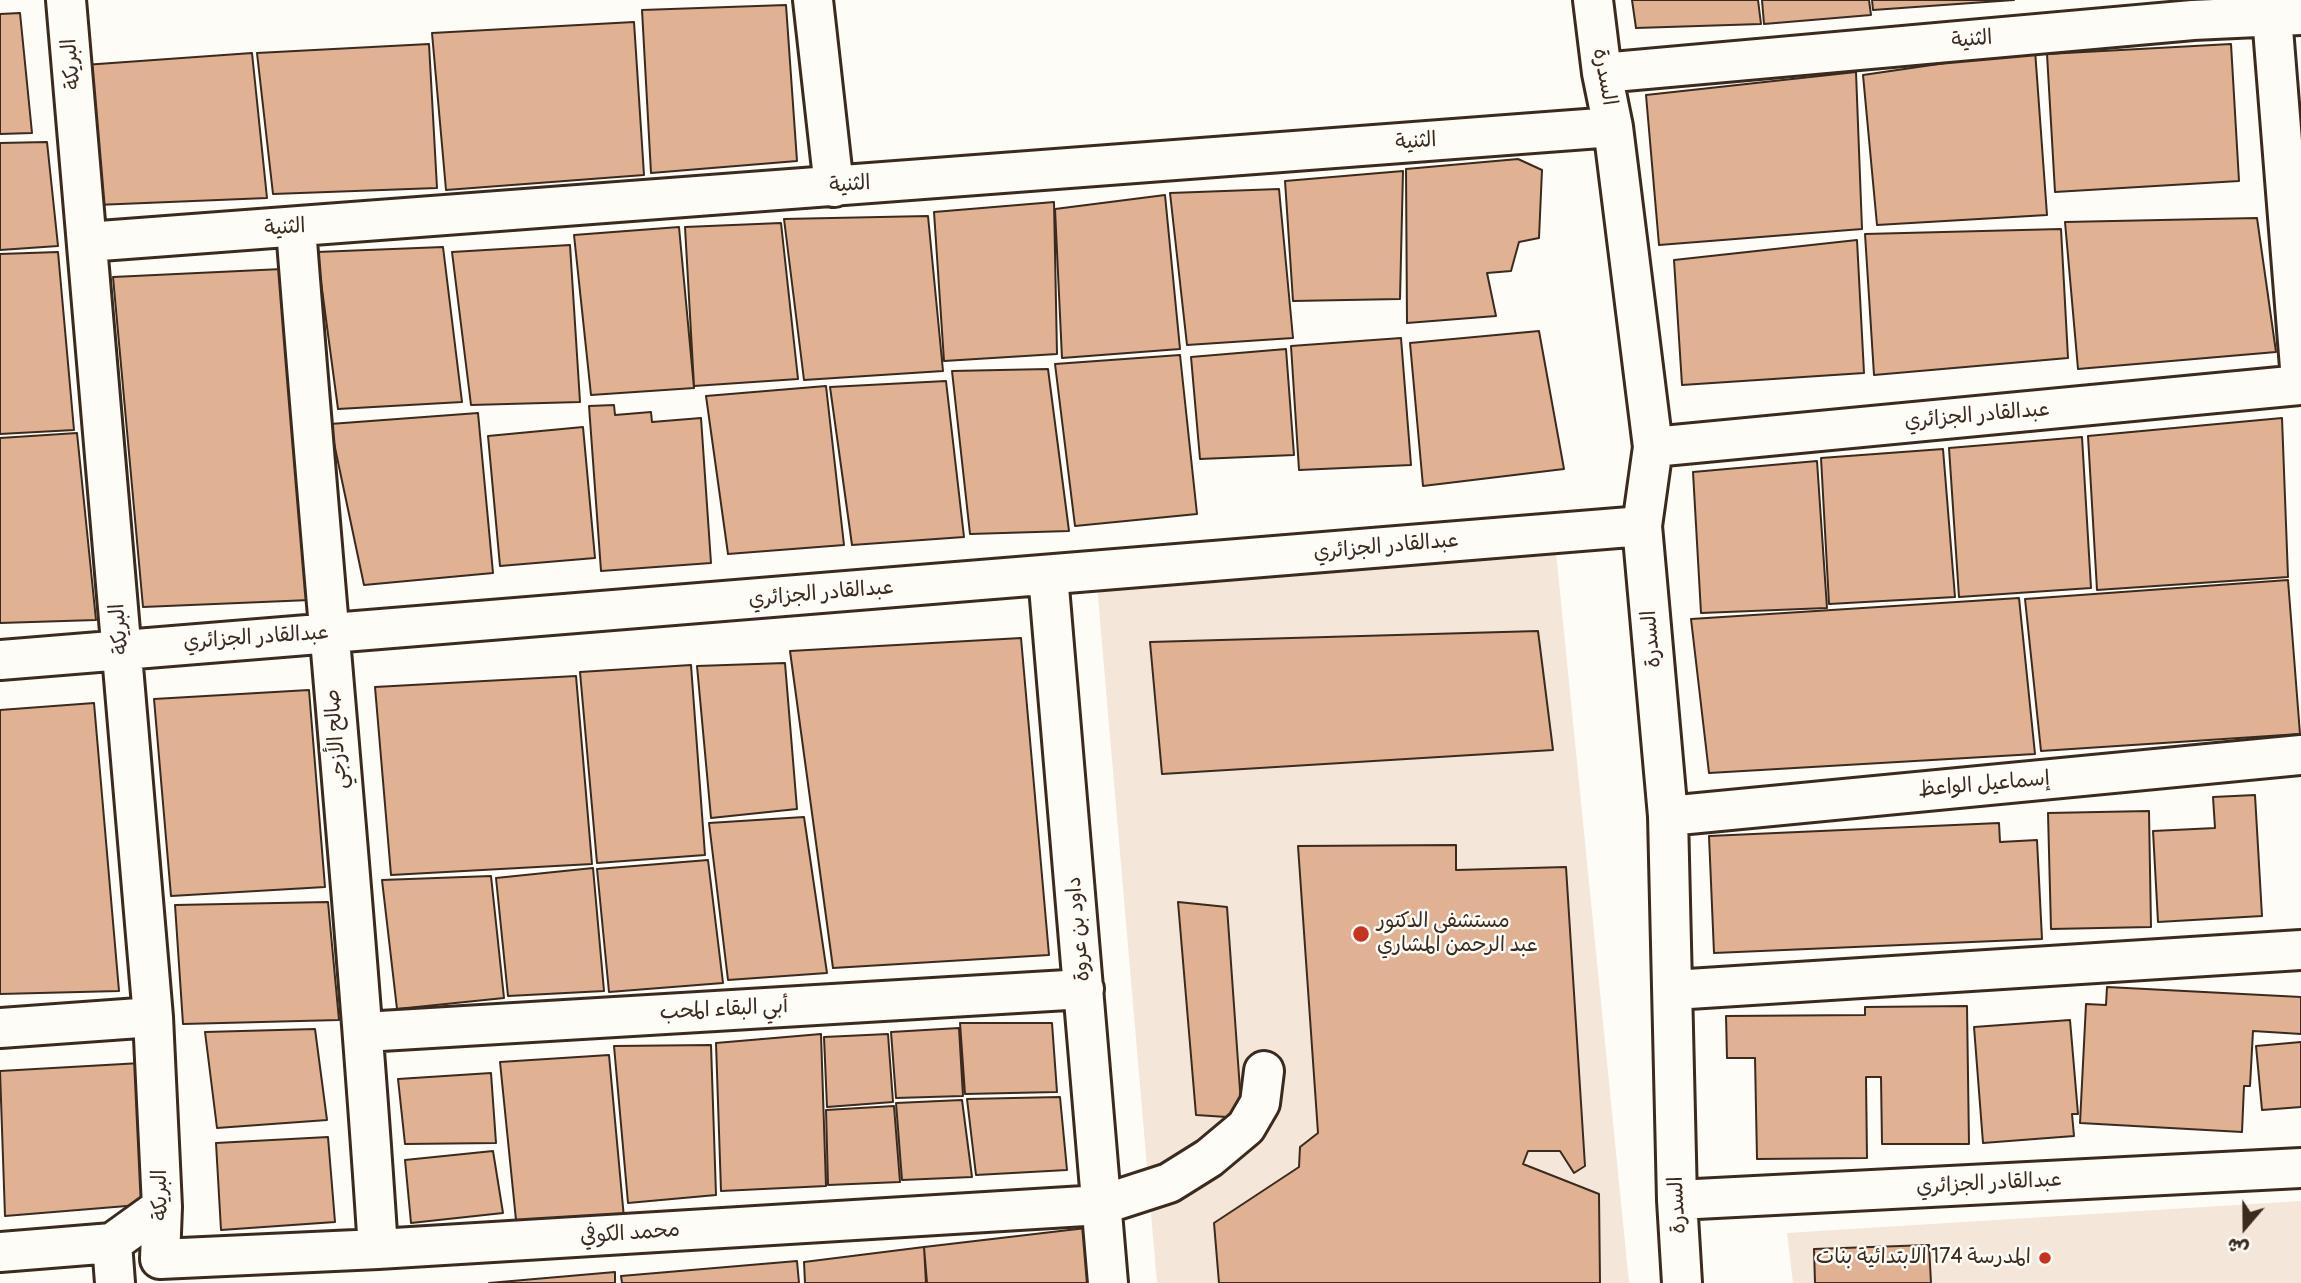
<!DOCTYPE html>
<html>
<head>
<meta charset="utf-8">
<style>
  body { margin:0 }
  #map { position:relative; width:2301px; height:1283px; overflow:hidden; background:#fdfcf7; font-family:Pangolin,"Playpen Sans Arabic",sans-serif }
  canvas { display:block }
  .north { position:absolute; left:2210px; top:1192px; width:70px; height:70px; -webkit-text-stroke:5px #fdfcf7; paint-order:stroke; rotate:200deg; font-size:19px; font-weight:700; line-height:28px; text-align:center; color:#3b2a1e }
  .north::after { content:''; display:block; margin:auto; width:24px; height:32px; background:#3b2a1e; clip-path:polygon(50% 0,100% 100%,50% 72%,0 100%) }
</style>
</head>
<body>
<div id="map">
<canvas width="2301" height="1283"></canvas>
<div class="north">ش</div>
</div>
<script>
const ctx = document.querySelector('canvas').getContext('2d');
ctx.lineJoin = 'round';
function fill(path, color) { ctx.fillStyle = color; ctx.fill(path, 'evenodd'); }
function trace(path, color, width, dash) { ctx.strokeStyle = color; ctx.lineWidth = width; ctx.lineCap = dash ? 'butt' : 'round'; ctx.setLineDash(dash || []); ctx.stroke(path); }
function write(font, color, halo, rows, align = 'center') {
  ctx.font = font + ' Pangolin,"Playpen Sans Arabic",sans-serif'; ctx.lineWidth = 5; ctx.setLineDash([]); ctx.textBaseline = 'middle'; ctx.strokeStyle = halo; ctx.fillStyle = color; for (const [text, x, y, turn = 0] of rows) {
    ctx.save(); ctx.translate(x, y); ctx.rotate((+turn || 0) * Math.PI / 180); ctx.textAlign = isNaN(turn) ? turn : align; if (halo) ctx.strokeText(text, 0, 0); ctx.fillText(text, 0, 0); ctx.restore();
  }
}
fill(new Path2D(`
  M1556 552 1629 1283H1157L1097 585Z
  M2301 1201V1283H1793L1787 1233Z`), '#f4e6d9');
const building = new Path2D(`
  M1632 0H1758L1761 24 1636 28Z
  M1762 0H1869L1871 15 1764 24Z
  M1872 0H2014L1873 10Z
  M786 5 797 161 651 173 642 10Z
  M20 13 32 133 0 134V14Z
  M634 22 644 175 446 190 432 33Z
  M429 44 437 188 273 194 257 53Z
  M2231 44 2239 181 2055 192 2047 54Z
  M2035 50 2047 215 1877 225 1863 75Z
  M252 53 267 198 96 205 84 65Z
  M1856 72 1862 229 1659 245 1646 95Z
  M47 142 58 246 0 250V143Z
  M1518 159 1542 170 1539 238 1519 242 1511 271 1487 273 1496 316 1407 323 1406 169Z
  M1403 171 1400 299 1293 301 1285 181Z
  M1279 189 1293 338 1187 345 1170 193Z
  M1165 195 1180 349 1062 358 1055 209Z
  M1054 202 1057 354 944 361 934 212Z
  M928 216 943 371 804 380 784 219Z
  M2257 218 2276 352 2078 369 2065 222Z
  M781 223 798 379 694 386 685 227Z
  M679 227 694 388 591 395 574 235Z
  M2061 229 2068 358 1874 375 1865 234Z
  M1857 240 1864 373 1682 385 1674 260Z
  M570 245 580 402 471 405 452 252Z
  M443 247 462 402 338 409 317 252Z
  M58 252 74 430 0 434V254Z
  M282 269 310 600 143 607 113 277Z
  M1539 331 1564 469 1423 486 1410 343Z
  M1401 338 1411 465 1299 470 1291 346Z
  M1286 349 1294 455 1200 459 1191 357Z
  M1180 355 1197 514 1075 526 1055 364Z
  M1048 369 1069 531 970 534 952 371Z
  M946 381 964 537 852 545 830 387Z
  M826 386 844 545 728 554 706 396Z
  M614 405 615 415 651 412 652 422 701 418 711 563 601 571 589 406Z
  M478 413 493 573 364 585 330 424Z
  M2282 418 2288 577 2097 590 2088 436Z
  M583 427 595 558 500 566 488 436Z
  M77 433 96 620 0 623V438Z
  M2082 437 2091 588 1959 597 1949 448Z
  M1943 449 1955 597 1829 604 1821 458Z
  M1817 461 1827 608 1701 613 1693 472Z
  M2288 580 2300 734 2041 751 2025 599Z
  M2019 598 2035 754 1709 773 1691 619Z
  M1538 631 1553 750 1162 774 1150 642Z
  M1021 638 1049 955 833 968 790 651Z
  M785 663 797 809 711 818 697 666Z
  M691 665 705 855 597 863 580 672Z
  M576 676 592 864 391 875 375 687Z
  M309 690 325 887 171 896 154 699Z
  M94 703 119 991 0 994V710Z
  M2255 795 2262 916 2158 922 2153 831 2215 828 2213 797Z
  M2149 811 2151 927 2051 929 2048 813Z
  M804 817 827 973 728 980 709 823Z
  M1999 823 2000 842 2037 840 2042 939 1714 953 1709 836Z
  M1456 845V870L1566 867 1585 1166 1574 1173 1560 1151H1528L1523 1164 1599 1194 1600 1283H1219L1214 1223 1299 1167 1300 1147 1318 1133 1298 846Z
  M708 860 723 983 609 992 597 869Z
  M593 868 604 991 508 996 496 878Z
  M491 876 504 998 397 1009 382 880Z
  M328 902 339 1020 183 1024 175 905Z
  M1178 902 1227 907 1242 1118 1196 1115Z
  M2107 987 2301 997V1034L2253 1031 2250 1086H2244L2242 1132 2080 1123 2086 1004 2106 1005Z
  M1967 1006 1969 1144H1882L1881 1077H1866L1867 1158 1757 1159 1755 1058H1727L1726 1016 1865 1015V1007Z
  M2070 1020 2078 1114H2072L2074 1136 1983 1143 1974 1027Z
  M960 1023H1052L1057 1092 965 1094Z
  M959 1028 963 1096 896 1098 891 1032Z
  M315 1029 327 1120 217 1128 205 1032Z
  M821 1034 826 1186 721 1191 716 1043Z
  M888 1034 893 1102 827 1107 824 1037Z
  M2301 1042V1107L2262 1110 2256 1046Z
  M711 1045 716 1195 628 1203 614 1046Z
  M609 1055 624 1218 517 1230 500 1062Z
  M141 1063 151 1204 5 1216 0 1071Z
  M491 1073 496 1143 405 1144 398 1079Z
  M1060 1097 1067 1170 976 1175 967 1099Z
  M962 1100 972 1177 902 1180 896 1103Z
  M894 1106 900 1182 828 1185 826 1110Z
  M328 1137 335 1222 221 1230 216 1143Z
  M493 1151 503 1213 411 1223 405 1160Z
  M1086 1228 1090 1283H927L924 1247Z
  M1929 1245 1931 1283H1815L1814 1249Z
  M924 1247 926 1283H805L804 1262Z
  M797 1261 799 1283H622L621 1276Z
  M615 1272V1283H489Z`);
fill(building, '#e0b192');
trace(building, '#3b2a1e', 2);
const minor = new Path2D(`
  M66 0 153 1017 162 1207 160 1259 378 1249 1101 1205 1169 1183 1209 1158 1246 1127 1260 1103 1264 1071
  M813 0 834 187
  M1593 0 1602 73 1613 127 1653 447 1642 526 1668 816 1677 1200 1682 1283
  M2272 16 2301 380
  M1602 73 2193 20 2301 15
  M296 228C322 568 356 909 378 1249
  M87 242 1613 127
  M1653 447 2301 385
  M1048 575 1108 1283
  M0 660 1642 526
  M1668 816 2301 755
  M1673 990 2301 950
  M0 1028 153 1017
  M364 1032 1084 989
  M1677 1200 2301 1168
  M112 1243 115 1283
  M0 1252 112 1243 162 1207`);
trace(minor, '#3b2a1e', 44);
trace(minor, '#fdfcf7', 38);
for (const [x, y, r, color] of [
  [1361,934,9,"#c8321e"],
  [2045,1258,7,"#c8321e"]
]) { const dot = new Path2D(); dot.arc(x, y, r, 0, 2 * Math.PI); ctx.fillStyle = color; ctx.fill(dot); trace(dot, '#fdfcf7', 2.5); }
write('21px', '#3b2a1e', '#fdfcf7', [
  ["الثنية",1972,40,-5],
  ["البريكة",72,64,-95],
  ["السدرة",1604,77,80],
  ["الثنية",1416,142,-4],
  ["الثنية",850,185,-4],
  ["الثنية",285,228,-4],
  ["عبدالقادر الجزائري",1977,416,-5],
  ["عبدالقادر الجزائري",1386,547,-5],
  ["عبدالقادر الجزائري",821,594,-5],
  ["البريكة",120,629,-95],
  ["عبدالقادر الجزائري",256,638,-4],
  ["السدرة",1652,639,-95],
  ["صالح الأزجي",337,739,-95],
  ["إسماعيل الواعظ",1984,785,-5],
  ["داود بن عروة",1079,929,-95],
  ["أبي البقاء المحب",724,1010,-3],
  ["عبدالقادر الجزائري",1989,1184,-3],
  ["البريكة",161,1195,-91],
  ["السدرة",1678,1205,-93],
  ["محمد الكوفي",630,1234,-4]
]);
write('21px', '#3b2a1e', '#fdfcf7', [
  ["مستشفى الدكتور",1377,922],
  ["عبد الرحمن المشاري",1377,946],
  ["المدرسة 174 الابتدائية بنات",2031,1258,"right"]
], 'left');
</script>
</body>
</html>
